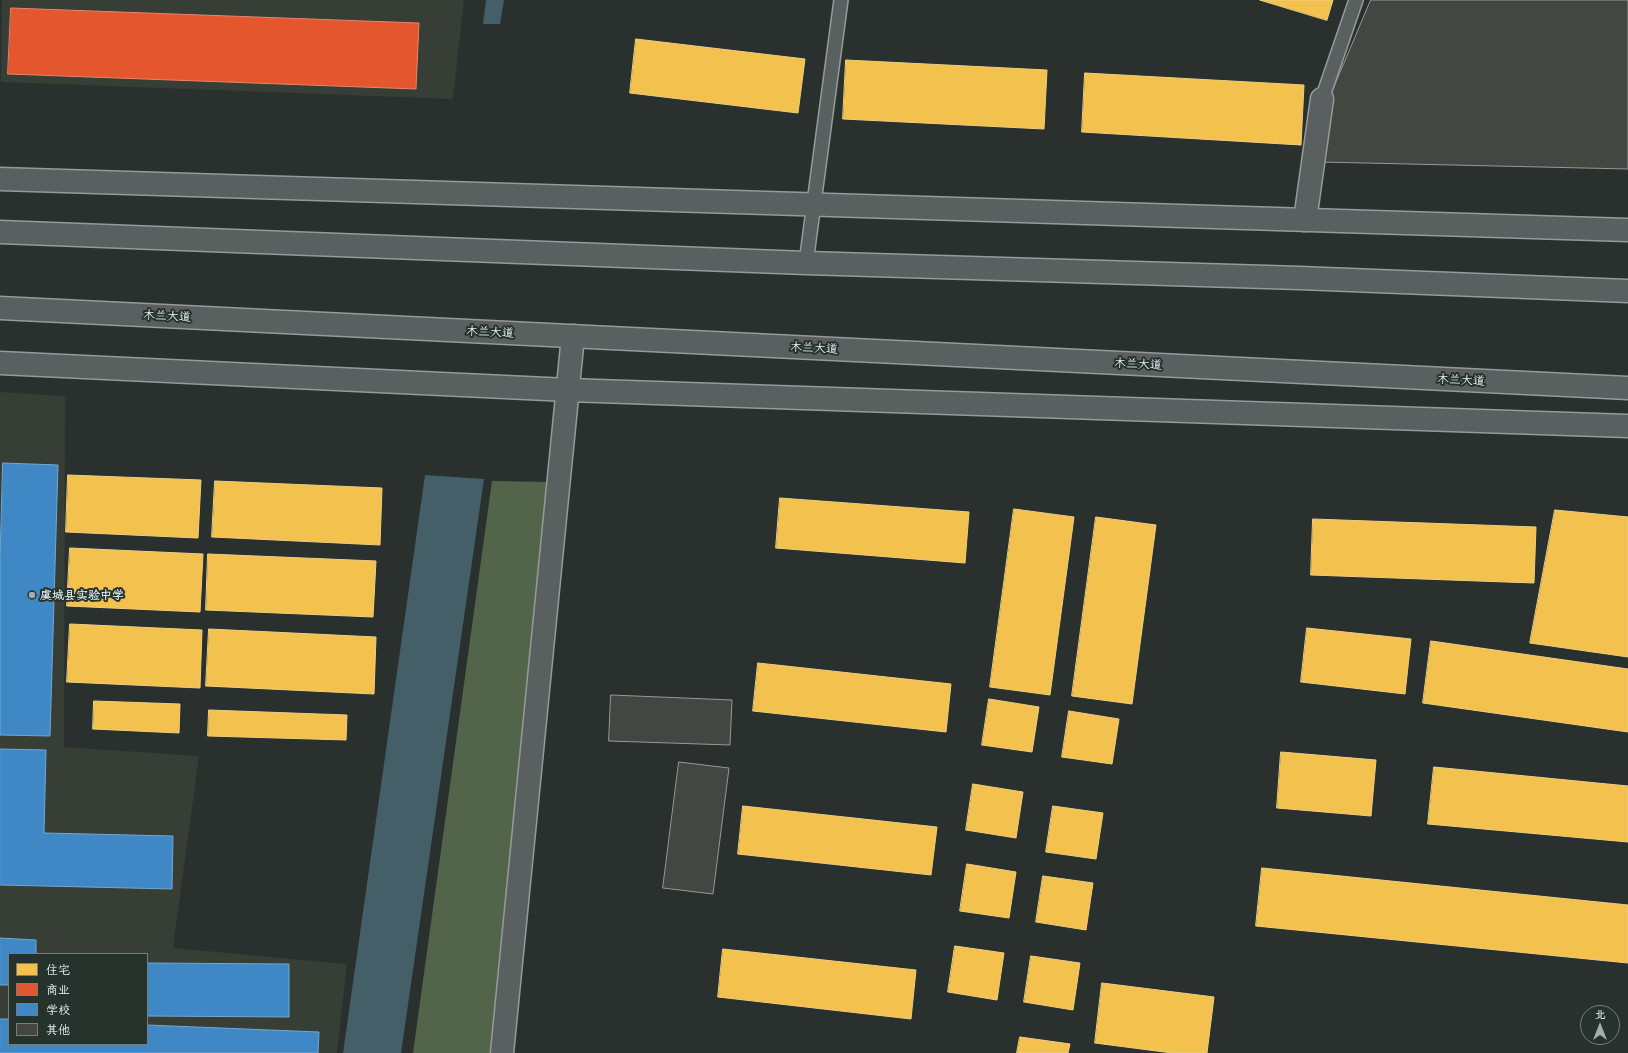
<!DOCTYPE html>
<html>
<head>
<meta charset="utf-8">
<style>
  body { margin:0 }
  #map { position:relative; width:1628px; height:1053px; overflow:hidden; background:#29302d; font-family:Mali,"LXGW WenKai TC",sans-serif }
  canvas { display:block }
  .legend { position:absolute; left:8px; top:953px; width:140px; height:92px; box-sizing:border-box; background:#26332d; border:1px solid #747f7e; margin:0; padding:5px 7px; list-style:none; font-size:12px; color:#e8f1f8 }
  .legend li { display:flex; align-items:center; gap:8px; height:20px }
  .legend b { width:20px; border:1px solid #747f7e }
  .north { position:absolute; left:1580px; top:1005px; width:40px; height:40px; box-sizing:border-box; background:#26332d; border:1px solid #747f7e; border-radius:50%; rotate:0deg; font-size:11px; font-weight:700; line-height:16px; text-align:center; color:#e8f1f8 }
  .north::after { content:''; display:block; margin:auto; width:14px; height:18px; background:#a5adb1; clip-path:polygon(50% 0,100% 100%,50% 72%,0 100%) }
</style>
</head>
<body>
<div id="map">
<canvas width="1628" height="1053"></canvas>
<ul class="legend">
<li><b style="height:11px;background:#f2c14e"></b>住宅</li>
<li><b style="height:11px;background:#e4572e"></b>商业</li>
<li><b style="height:11px;background:#3f88c5"></b>学校</li>
<li><b style="height:11px;background:#444741"></b>其他</li>
</ul>
<div class="north">北</div>
</div>
<script>
const ctx = document.querySelector('canvas').getContext('2d');
ctx.lineJoin = 'round';
function fill(path, color) { ctx.fillStyle = color; ctx.fill(path, 'evenodd'); }
function trace(path, color, width, dash) { ctx.strokeStyle = color; ctx.lineWidth = width; ctx.lineCap = dash ? 'butt' : 'round'; ctx.setLineDash(dash || []); ctx.stroke(path); }
function write(font, color, halo, rows, align = 'center') {
  ctx.font = font + ' Mali,"LXGW WenKai TC",sans-serif'; ctx.lineWidth = 4; ctx.setLineDash([]); ctx.textBaseline = 'middle'; ctx.strokeStyle = halo; ctx.fillStyle = color; for (const [text, x, y, turn = 0] of rows) {
    ctx.save(); ctx.translate(x, y); ctx.rotate((+turn || 0) * Math.PI / 180); ctx.textAlign = isNaN(turn) ? turn : align; if (halo) ctx.strokeText(text, 0, 0); ctx.fillText(text, 0, 0); ctx.restore();
  }
}
fill(new Path2D(`
  M2 0H464L453 99 1 82Z
  M0 392 65 396 64 747 199 756 173 948 347 964 337 1053H0ZM9 954H147V1044H9Z`), '#363e35');
fill(new Path2D(`
  M492 481 552 482 492 1053H413Z`), '#52654b');
fill(new Path2D(`
  M486 0H504L500 24H483Z
  M425 475 484 479 401 1053H343Z`), '#455f68');
const homes = new Path2D(`
  M1260 0H1333L1327 20Z
  M636 39 805 59 798 113 630 93Z
  M846 60 1047 70 1044 129 843 119Z
  M1085 73 1304 85 1301 145 1082 132Z
  M68 475 201 480 198 538 66 532Z
  M215 481 382 488 380 545 212 537Z
  M780 498 969 512 965 563 776 548Z
  M1014 509 1074 517 1050 695 990 687Z
  M1555 510 1628 517V657L1530 643Z
  M1096 517 1156 525 1132 704 1072 696Z
  M1313 519 1536 527 1534 583 1311 575Z
  M70 548 203 554 200 612 67 606Z
  M208 554 376 561 373 617 206 610Z
  M70 624 202 630 200 688 67 682Z
  M1307 628 1411 639 1405 694 1301 682Z
  M209 629 376 637 374 694 206 686Z
  M1431 641 1628 669V732L1423 703Z
  M758 663 951 684 946 732 753 711Z
  M989 699 1039 707 1032 752 982 745Z
  M94 701 180 704 179 733 93 729Z
  M209 710 347 715 346 740 208 736Z
  M1069 711 1119 719 1112 764 1062 757Z
  M1281 752 1376 760 1371 816 1277 808Z
  M1434 767 1628 786V842L1428 824Z
  M973 784 1023 792 1016 838 966 830Z
  M743 806 937 827 931 875 738 854Z
  M1053 806 1103 813 1096 859 1046 852Z
  M967 864 1016 872 1009 918 960 911Z
  M1262 868 1628 905V963L1256 926Z
  M1043 876 1093 883 1086 930 1036 922Z
  M955 946 1004 953 997 1000 948 992Z
  M723 949 916 970 911 1019 718 997Z
  M1031 956 1080 963 1073 1010 1024 1002Z
  M1102 983 1214 997 1207 1053H1172L1095 1043Z
  M1020 1037 1070 1044 1068 1053H1017Z`);
fill(homes, '#f2c14e');
trace(homes, '#efcf81', 1);
const shops = new Path2D(`
  M11 8 419 23 416 89 8 74Z`);
fill(shops, '#e4572e');
trace(shops, '#e5856b', 1);
const schools = new Path2D(`
  M3 463 58 465 50 736 0 735V560Z
  M0 749 46 750 44 833 173 836 172 889 0 885Z
  M0 938 36 940V954H9V985H0Z
  M147 963 289 964V1017L147 1016Z
  M0 1019H9V1044H147V1025L319 1032 318 1053H0Z`);
fill(schools, '#3f88c5');
trace(schools, '#72a8d4', 1);
const building = new Path2D(`
  M1371 0H1628V169L1320 162 1328 101Z
  M611 695 732 700 730 745 609 741Z
  M679 762 729 768 713 894 663 888Z`);
fill(building, '#444741');
trace(building, '#959a9a', 1);
const lane = new Path2D(`
  M1322 99 1356 0
  M806 263 841 0`);
const street = new Path2D(`
  M1305 220 1322 99
  M502 1053 573 336`);
const primary = new Path2D(`
  M0 179 1628 230
  M0 232 806 263 1300 278 1628 291
  M0 308 1628 388
  M0 363 568 390 1628 426`);
trace(lane, '#959a9a', 16);
trace(street, '#959a9a', 25);
trace(primary, '#959a9a', 25);
trace(lane, '#5a6060', 13);
trace(street, '#5a6060', 22);
trace(primary, '#5a6060', 22);
for (const [x, y, r, color] of [
  [32,595,4,"#a5adb1"]
]) { const dot = new Path2D(); dot.arc(x, y, r, 0, 2 * Math.PI); ctx.fillStyle = color; ctx.fill(dot); trace(dot, '#26332d', 1.5); }
write('12px', '#e8f1f8', '#26332d', [
  ["木兰大道",167,316,3],
  ["木兰大道",490,332,3],
  ["木兰大道",814,348,3],
  ["木兰大道",1138,364,3],
  ["木兰大道",1461,380,3]
]);
write('bold 12px', '#e8f1f8', '#26332d', [
  ["虞城县实验中学",40,595]
], 'left');
</script>
</body>
</html>
